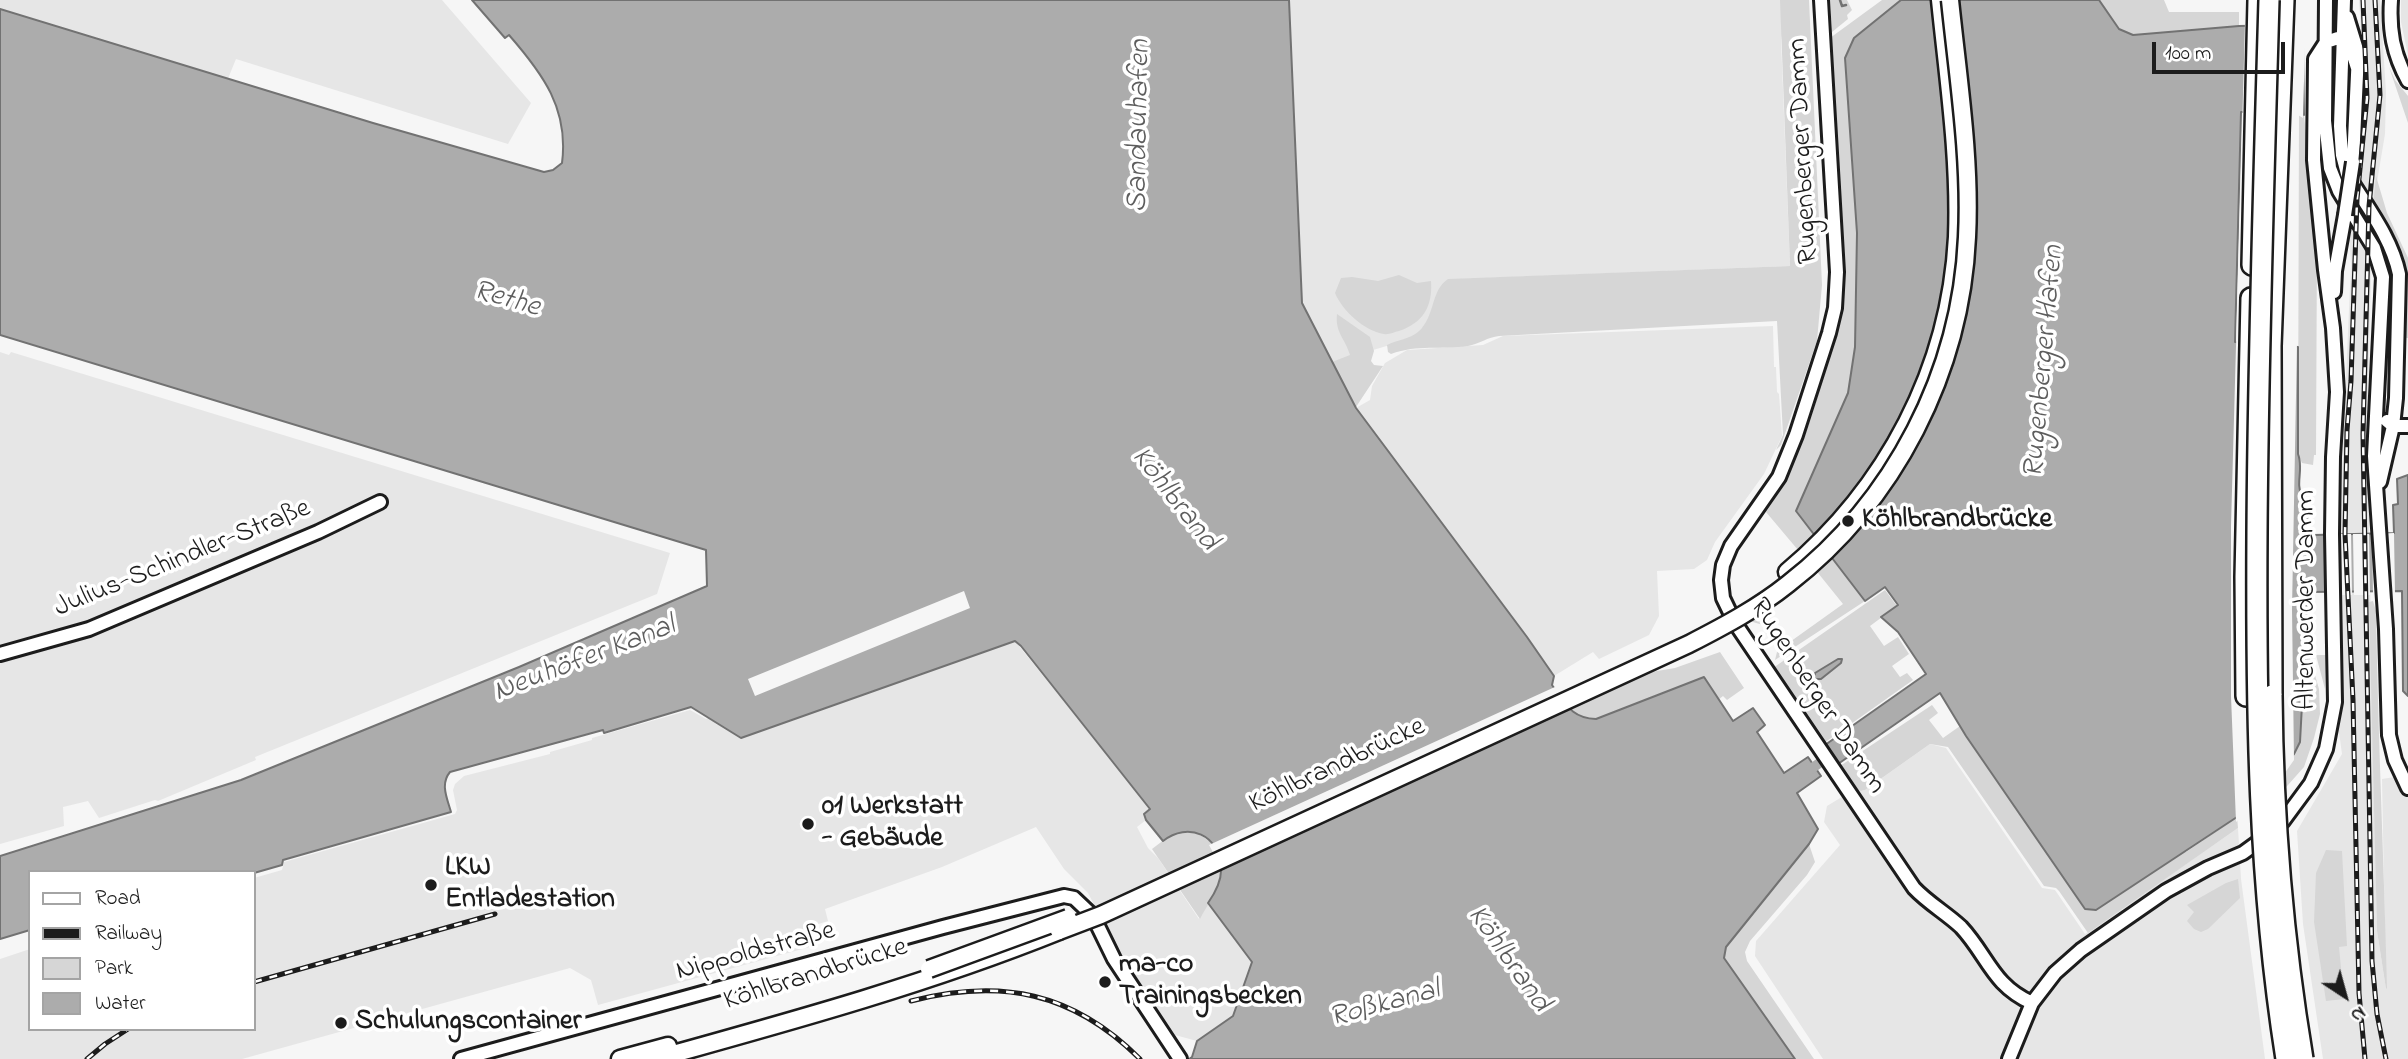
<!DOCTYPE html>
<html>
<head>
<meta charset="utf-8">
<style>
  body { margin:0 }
  #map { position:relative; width:2408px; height:1059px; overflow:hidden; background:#f6f6f6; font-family:"Indie Flower",sans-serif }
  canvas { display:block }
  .legend { position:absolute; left:28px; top:870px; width:228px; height:161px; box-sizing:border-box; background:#fff; border:2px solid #a4a4a4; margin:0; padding:9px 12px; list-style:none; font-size:21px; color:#1c1c1c }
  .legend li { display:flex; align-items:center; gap:14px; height:35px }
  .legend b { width:35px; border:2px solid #a4a4a4 }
  .north { position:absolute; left:2310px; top:961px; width:70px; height:70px; -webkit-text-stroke:5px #fff; paint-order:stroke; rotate:144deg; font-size:19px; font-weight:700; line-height:28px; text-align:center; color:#1c1c1c }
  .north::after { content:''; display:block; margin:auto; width:24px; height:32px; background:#1c1c1c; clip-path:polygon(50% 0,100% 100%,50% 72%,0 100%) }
  .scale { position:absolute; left:2152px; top:42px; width:133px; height:32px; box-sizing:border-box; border:4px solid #1c1c1c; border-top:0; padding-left:9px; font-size:21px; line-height:24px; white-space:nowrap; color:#1c1c1c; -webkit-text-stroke:5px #fff; paint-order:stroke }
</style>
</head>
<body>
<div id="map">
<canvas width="2408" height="1059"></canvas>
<ul class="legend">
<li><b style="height:9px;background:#fff"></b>Road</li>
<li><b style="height:9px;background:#1c1c1c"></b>Railway</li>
<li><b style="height:19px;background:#d6d6d6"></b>Park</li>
<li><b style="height:19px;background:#acacac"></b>Water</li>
</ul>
<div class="north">N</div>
<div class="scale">100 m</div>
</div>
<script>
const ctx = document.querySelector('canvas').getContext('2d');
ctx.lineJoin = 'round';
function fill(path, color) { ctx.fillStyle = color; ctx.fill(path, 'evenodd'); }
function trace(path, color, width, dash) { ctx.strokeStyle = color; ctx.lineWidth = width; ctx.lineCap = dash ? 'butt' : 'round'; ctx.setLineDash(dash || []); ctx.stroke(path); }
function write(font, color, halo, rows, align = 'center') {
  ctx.font = font + ' "Indie Flower",sans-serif'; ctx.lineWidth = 7; ctx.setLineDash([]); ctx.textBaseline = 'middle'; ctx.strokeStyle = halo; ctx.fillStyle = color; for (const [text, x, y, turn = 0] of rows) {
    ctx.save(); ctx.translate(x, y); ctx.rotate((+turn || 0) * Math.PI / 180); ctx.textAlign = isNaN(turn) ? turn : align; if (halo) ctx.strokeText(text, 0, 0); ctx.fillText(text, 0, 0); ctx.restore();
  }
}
fill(new Path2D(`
  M0 0H442L531 103 508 144 236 59 227 81 0 15Z
  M1289 0H1788L1781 40 1790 266 1461 279 1414 338 1332 362 1302 303Z
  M2359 0H2380L2386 92 2385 134 2373 206 2367 425 2377 931 2386 989 2382 779 2408 775V1059H2323L2303 924 2297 831 2342 754 2339 732 2342 689 2341 490 2351 264 2348 221 2363 125 2365 96Z
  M2401 0H2408V55L2401 22Z
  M1773 326 1774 367H1776L1777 392 1779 394 1782 436 1764 474 1715 542 1707 560 1694 569 1657 571 1659 616 1649 635 1599 659 1593 652 1554 676 1527 637 1356 408 1370 400 1372 386 1385 363 1407 350 1483 345 1503 336Z
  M0 352 9 355 11 352 670 553 657 594 255 757 256 760 158 801 155 800 99 818 88 801 63 807 64 826 0 844Z
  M1015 641 1151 809 1145 814 1146 820 1137 827 1148 848 1158 858 1199 919 1208 903 1252 962 1233 1016 1197 1041 1175 1035 1116 946 1088 893 1064 869 1036 827 942 867 825 909 828 921 812 926 817 945 598 1005 591 980 570 968 242 1059H0V959L30 949V1029H254V878L282 870 284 862 455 814 457 810 453 790 455 784 464 776 550 754V752L592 740V738L690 710 706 719 709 718 741 737Z
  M1930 744 1946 748 2042 888 2055 890 2085 934 2238 828 2241 879 2265 1059H1823L1755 956 1756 941 1840 845 1824 822 1827 806 1855 789 1861 791 1865 790Z`), '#e6e6e6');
fill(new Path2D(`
  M1780 0H1809L1822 285 1817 341 1781 445 1776 450 1783 435 1777 321 1499 336C1488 337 1479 344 1468 346 1441 350 1418 344 1391 354L1388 352 1387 345C1397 340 1410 339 1418 332 1436 316 1430 291 1448 279L1790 266Z
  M1830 0H1847L1852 10 1847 15 1848 19 1832 32Z
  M1882 0H1901L1854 38 1857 233 1855 347 1848 393 1796 511 1815 535 1798 550 1766 512C1804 459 1824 382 1835 319L1830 38Z
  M2099 0H2164L2169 12H2239V26L2133 35 2119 29Z
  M2389 67 2395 80 2408 96V123Z
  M2299 112 2304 115 2317 239 2316 455H2314L2313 465 2302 463 2298 454Z
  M2376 176 2387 213 2408 258V338H2405L2406 275 2395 237 2373 206Z
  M1399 275 1417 283 1431 281C1433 306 1423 323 1399 331 1394 332 1389 335 1384 334 1364 331 1342 310 1335 293L1341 278 1352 277 1378 281Z
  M1337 314 1370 337 1374 351 1371 361 1374 365 1383 366 1356 407 1332 362 1350 355C1345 338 1335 333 1337 314Z
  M1829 555 1865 601 1775 660 1779 644 1777 633 1763 625 1746 620 1748 613C1769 620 1778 622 1787 644L1843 604 1814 568Z
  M1885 590 1897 606 1870 626 1884 646 1898 637 1909 654 1892 666 1900 677 1907 673 1913 680 1824 743 1773 668Z
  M2373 601 2376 611C2378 737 2384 862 2387 988L2386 989 2377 931 2369 602Z
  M2307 634 2310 658 2319 689 2320 714 2314 738 2304 767 2272 803V785L2300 742 2302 690Z
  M1720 652 1744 688 1727 700 1723 696 1718 700 1704 678 1596 719C1582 718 1574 714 1565 703L1639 674 1675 668Z
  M2316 655H2326L2325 689Z
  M1932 705 1938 713 1929 720 1943 738 1960 726 1966 736 2186 852 2237 817 2238 828 2088 933 2059 891 2056 888 2044 886 1948 747 1930 744 1865 790 1861 791 1855 789 1840 766Z
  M1187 830C1210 835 1226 855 1220 879 1217 894 1206 906 1200 919L1152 849 1173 833Z
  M1809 844 1815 862 1807 875 1750 941 1745 952 1747 961 1814 1059H1795L1724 958 1726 947Z
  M2326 850 2342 851 2347 946 2339 947 2344 999 2326 1001 2314 922 2316 873Z
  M2238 879 2240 898 2208 929 2201 932 2194 929 2187 921 2194 912 2187 905 2226 883Z`), '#d6d6d6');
const water = new Path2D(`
  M472 0H1289L1302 303 1356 408 1527 637 1554 676 1552 685C1566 704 1571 718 1596 719L1704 677 1733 721 1753 708 1765 725 1757 732 1784 773 1808 757 1821 776 1797 793 1818 829 1809 844 1726 947 1724 958 1795 1059H1189L1192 1057 1197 1041 1233 1016 1252 962 1208 903C1215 893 1222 881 1221 868 1220 835 1188 821 1163 841L1146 820 1144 814 1150 809 1021 646 1015 641 741 738 691 707 604 733 603 730 450 772C440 784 447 798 451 812L283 860 282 865 254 873 30 872V930L0 939V856L241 780 519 667 707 586 706 550 0 335V9L373 123 544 172 553 170 562 163C569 109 543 74 509 35L505 38Z
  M1901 0H2099L2119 29 2133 35 2239 26 2283 25 2303 46 2304 115 2299 112H2241L2235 342 2298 347V454C2304 469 2295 482 2302 497L2307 498 2308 539H2314V535L2394 533 2393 505 2398 504 2397 479 2408 475V696L2403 691 2402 591 2308 592 2300 742 2294 754 2237 817 2096 910 2085 909 1966 736 1940 693 1838 764 1825 745 1926 674 1898 632 1881 617 1898 605 1885 587 1865 601 1796 511 1848 393 1855 347 1857 233 1845 58 1854 38Z
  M1838 659H1842L1841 663 1821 679H1814L1815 673Z`);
fill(water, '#acacac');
trace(water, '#727272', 2);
fill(new Path2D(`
  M2245 22H2272L2270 115H2244L2238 339 2297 343 2292 609 2294 760 2275 787 2236 822 2231 696V526Z
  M2284 22 2293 27 2295 34 2305 44 2303 118 2298 115H2272Z
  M2394 533 2395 594H2373L2372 534Z
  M2325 534H2340L2341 595H2325Z
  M2341 534H2351L2352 595H2342Z
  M2353 534H2369L2370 595H2354Z
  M964 591 970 608 755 696 748 679Z
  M1557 686 1572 707 1215 856 1209 845Z`), '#f6f6f6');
trace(new Path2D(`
  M1840 0 1842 6 1846 5`), '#727272', 2.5);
trace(new Path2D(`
  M1804 774 1832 754`), '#acacac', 10);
const minor = new Path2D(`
  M1821 0 1837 272 1835 308 1829 333 1796 435 1779 477 1731 546 1723 565 1721 580 1723 598 1735 623 1914 888C1928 903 1946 913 1961 927 1988 956 1992 985 2032 1003
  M2326 0 2325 121 2330 168 2339 191 2374 248 2383 277 2374 456 2386 629 2389 735 2395 760 2408 788
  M2344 0 2340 126 2342 155 2347 174C2366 206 2391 236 2399 274L2396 398 2393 426 2380 482
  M2391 0C2389 30 2393 54 2408 81
  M2347 17 2358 53 2353 162
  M2334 292 2335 271 2345 215
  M2387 421 2393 426H2408
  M0 654 89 629 318 532 380 502
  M461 1059 943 927 1064 896 1074 898 1093 916 1114 959 1180 1059
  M2009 1059 2032 1003 2055 973 2081 950 2166 891 2208 868 2243 853 2265 837 2283 821 2311 783 2326 749 2335 702 2332 534 2333 457 2337 392 2333 328 2325 270 2314 160 2315 59 2326 42 2338 38 2351 49 2357 68`);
const major = new Path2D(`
  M1787 572C1887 488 1950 369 1957 237 1960 158 1948 79 1940 0
  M620 1059 668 1046
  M655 1059C792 1021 927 984 1059 931`);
const highway = new Path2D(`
  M2252 265 2258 0
  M2272 695 2271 346 2284 0
  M2246 696 2245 577 2251 298`);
trace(minor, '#1c1c1c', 18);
trace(major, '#1c1c1c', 21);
trace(highway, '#1c1c1c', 24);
trace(minor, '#fff', 12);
trace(major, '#fff', 16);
trace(highway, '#fff', 19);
const rail = new Path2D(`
  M2363 0 2367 98 2357 199 2351 381 2347 430 2345 534 2353 700 2359 993 2365 1059
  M2375 0 2380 95 2369 206 2363 434 2372 961 2377 1014 2386 1059
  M254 982 495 914
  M911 1001C1001 978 1073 992 1140 1059
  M87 1059 105 1044 128 1029`);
trace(rail, '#1c1c1c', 5);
trace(rail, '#fff', 2.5, [8]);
const minorBridge = new Path2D(`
  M2345 215 2353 162`);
const majorBridge = new Path2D(`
  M1059 931 1101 915 1689 644C1724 626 1758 608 1788 584 1895 501 1961 372 1967 237 1971 159 1958 78 1950 0
  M929 969 1068 918`);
const highwayBridge = new Path2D(`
  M2269 0C2264 178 2258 355 2257 533 2256 712 2258 881 2286 1059
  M2272 695C2273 817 2283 939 2303 1059`);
trace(minorBridge, '#1c1c1c', 18, []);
trace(majorBridge, '#1c1c1c', 21, []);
trace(highwayBridge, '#1c1c1c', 24, []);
trace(minorBridge, '#fff', 12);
trace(majorBridge, '#fff', 16);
trace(highwayBridge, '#fff', 19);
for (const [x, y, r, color] of [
  [1848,521,7,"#1c1c1c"],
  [808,824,7,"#1c1c1c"],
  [431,885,7,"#1c1c1c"],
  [1105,982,7,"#1c1c1c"],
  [341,1023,7,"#1c1c1c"]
]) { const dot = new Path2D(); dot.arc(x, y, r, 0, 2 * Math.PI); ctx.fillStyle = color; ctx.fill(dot); trace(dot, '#fff', 2.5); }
write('28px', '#1c1c1c', '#fff', [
  ["Rugenberger Damm",1805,151,-93],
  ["Julius-Schindler-Straße",183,560,-22],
  ["Altenwerder Damm",2308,600,-90],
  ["Rugenberger Damm",1816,697,57],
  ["Köhlbrandbrücke",1338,767,-25],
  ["Nippoldstraße",756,953,-15],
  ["Köhlbrandbrücke",816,976,-17]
]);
write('bold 28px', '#1c1c1c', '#fff', [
  ["Köhlbrandbrücke",1862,521],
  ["01 Werkstatt",822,808],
  ["- Gebäude",822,840],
  ["LKW",445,869],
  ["Entladestation",445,901],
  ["ma-co",1119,966],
  ["Trainingsbecken",1119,998],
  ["Schulungscontainer",355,1023]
], 'left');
write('italic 30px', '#5d5d5d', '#fff', [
  ["Sandauhafen",1141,126,-89],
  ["Rethe",506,301,16],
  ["Rugenberger Hafen",2046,362,-85],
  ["Köhlbrand",1173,500,52],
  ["Neuhöfer Kanal",585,661,-21],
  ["Köhlbrand",1507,960,55],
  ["Roßkanal",1385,1006,-15]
]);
</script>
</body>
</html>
